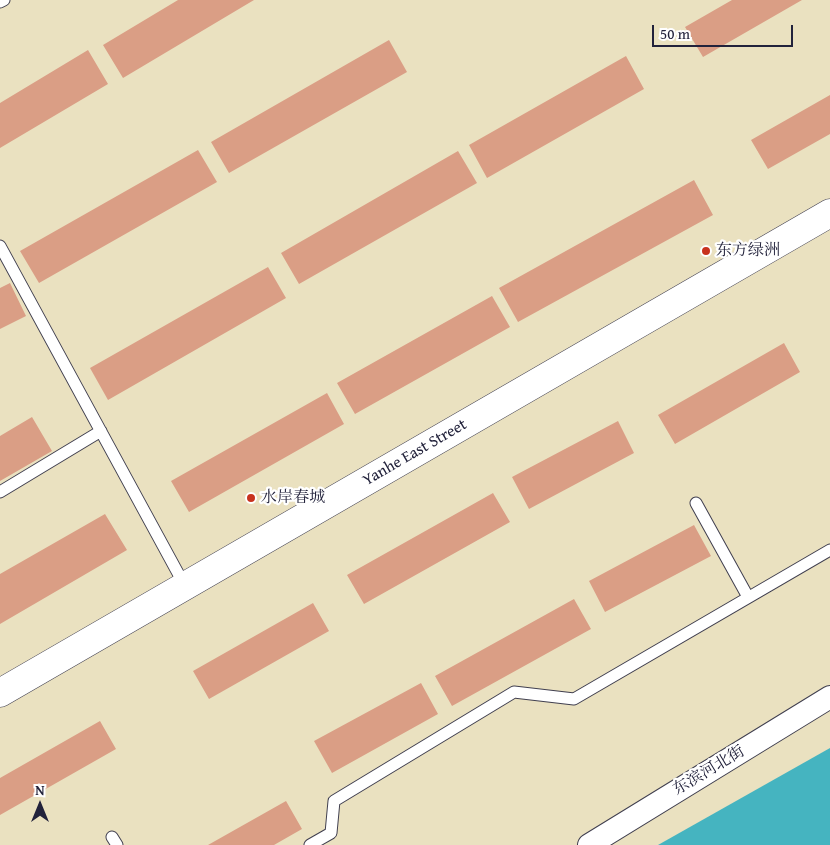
<!DOCTYPE html>
<html>
<head>
<meta charset="utf-8">
<style>
  body { margin:0 }
  #map { position:relative; width:830px; height:845px; overflow:hidden; background:#eae1c0; font-family:"Gentium Book Plus",serif }
  canvas { display:block }
  .north { position:absolute; left:15px; top:780px; width:50px; height:50px; -webkit-text-stroke:4px #fff; paint-order:stroke; rotate:0deg; font-size:14px; font-weight:700; line-height:20px; text-align:center; color:#22223b }
  .north::after { content:''; display:block; margin:auto; width:18px; height:22px; background:#22223b; clip-path:polygon(50% 0,100% 100%,50% 72%,0 100%) }
  .scale { position:absolute; left:652px; top:25px; width:141px; height:22px; box-sizing:border-box; border:2px solid #22223b; border-top:0; padding-left:6px; font-size:15px; line-height:18px; white-space:nowrap; color:#22223b; -webkit-text-stroke:4px #fff; paint-order:stroke }
</style>
</head>
<body>
<div id="map">
<canvas width="830" height="845"></canvas>
<div class="north">N</div>
<div class="scale">50 m</div>
</div>
<script>
const ctx = document.querySelector('canvas').getContext('2d');
ctx.lineJoin = 'round';
function fill(path, color) { ctx.fillStyle = color; ctx.fill(path, 'evenodd'); }
function trace(path, color, width, dash) { ctx.strokeStyle = color; ctx.lineWidth = width; ctx.lineCap = dash ? 'butt' : 'round'; ctx.setLineDash(dash || []); ctx.stroke(path); }
function write(font, color, halo, rows, align = 'center') {
  ctx.font = font + ' "Gentium Book Plus","Noto Serif SC",serif'; ctx.lineWidth = 4.5; ctx.setLineDash([]); ctx.textBaseline = 'middle'; ctx.strokeStyle = halo; ctx.fillStyle = color; for (const [text, x, y, turn = 0] of rows) {
    ctx.save(); ctx.translate(x, y); ctx.rotate((+turn || 0) * Math.PI / 180); ctx.textAlign = isNaN(turn) ? turn : align; if (halo) ctx.strokeText(text, 0, 0); ctx.fillText(text, 0, 0); ctx.restore();
  }
}
fill(new Path2D(`
  M830 748V845H658Z`), '#45b4c0');
fill(new Path2D(`
  M178 0H254L123 78 103 45Z
  M732 0H802L703 57 685 27Z
  M389 40 407 72 229 173 211 142Z
  M88 50 108 84 0 148V103Z
  M626 56 644 89 487 178 469 145Z
  M830 95V134L768 169 751 140Z
  M198 150 217 182 39 283 20 251Z
  M458 151 477 183 299 284 281 253Z
  M694 180 713 215 518 322 499 288Z
  M268 267 286 298 108 400 90 368Z
  M10 283 26 316 0 329V288Z
  M492 296 510 327 355 414 337 383Z
  M784 343 800 372 675 444 658 415Z
  M327 393 344 424 189 512 171 481Z
  M32 417 52 451 0 481V436Z
  M618 421 634 453 529 509 512 477Z
  M493 493 510 522 364 604 347 575Z
  M105 514 127 550 0 624V574Z
  M694 525 711 556 605 612 589 581Z
  M574 599 591 629 452 706 435 676Z
  M313 603 329 631 209 699 193 671Z
  M421 683 438 714 332 773 314 741Z
  M100 721 116 749 0 815V778Z
  M286 801 302 829 274 845H208Z`), '#da9e85');
const service = new Path2D(`
  M0 2 4 0
  M0 246 185 586
  M0 492 101 431
  M696 503 748 597
  M112 837 117 845
  M310 845 331 833 334 801 514 692 574 699 830 550`);
const minor = new Path2D(`
  M589 845 830 697`);
const tertiary = new Path2D(`
  M0 693 830 213`);
trace(service, '#403f4f', 13);
trace(minor, '#403f4f', 24);
trace(tertiary, '#403f4f', 29);
trace(service, '#fff', 11);
trace(minor, '#fff', 22);
trace(tertiary, '#fff', 28);
for (const [x, y, r, color] of [
  [706,251,5,"#c8321e"],
  [251,498,5,"#c8321e"]
]) { const dot = new Path2D(); dot.arc(x, y, r, 0, 2 * Math.PI); ctx.fillStyle = color; ctx.fill(dot); trace(dot, '#fff', 2); }
write('16px', '#22223b', '#fff', [
  ["东方绿洲",716,251],
  ["水岸春城",261,498]
], 'left');
write('16px', '#22223b', '#fff', [
  ["Yanhe East Street",415,453,-30],
  ["东滨河北街",709,771,-31]
]);
</script>
</body>
</html>
